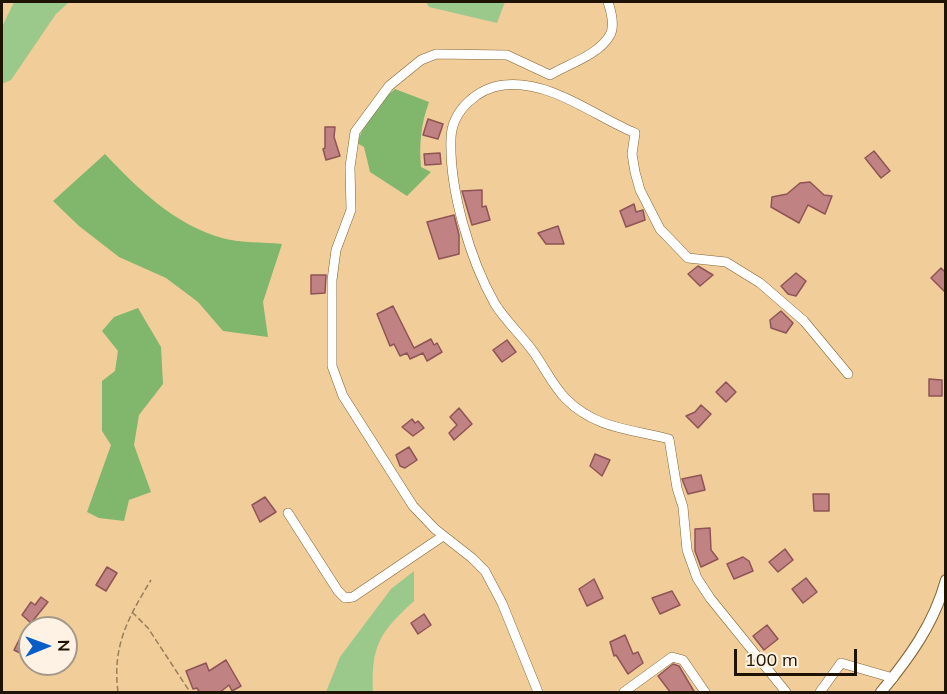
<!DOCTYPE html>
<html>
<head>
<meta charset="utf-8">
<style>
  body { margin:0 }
  #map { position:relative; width:947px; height:694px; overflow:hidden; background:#f0cd99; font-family:Mulish,sans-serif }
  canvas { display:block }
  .frame { position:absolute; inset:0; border:3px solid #1e1200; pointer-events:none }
  .north { position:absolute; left:18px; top:616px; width:60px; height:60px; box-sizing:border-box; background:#fdf2e3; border:2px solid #a49888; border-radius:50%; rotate:89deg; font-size:16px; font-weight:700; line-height:24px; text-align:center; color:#1e1200 }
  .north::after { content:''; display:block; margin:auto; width:21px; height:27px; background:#085ec7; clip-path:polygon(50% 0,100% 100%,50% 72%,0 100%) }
  .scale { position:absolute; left:734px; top:649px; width:123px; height:27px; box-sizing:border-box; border:3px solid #1e1200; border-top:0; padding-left:8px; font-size:18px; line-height:21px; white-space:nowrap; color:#1e1200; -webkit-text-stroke:4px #fdf2e3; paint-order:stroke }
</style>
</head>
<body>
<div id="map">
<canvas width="947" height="694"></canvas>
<div class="frame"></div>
<div class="north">N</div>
<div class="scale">100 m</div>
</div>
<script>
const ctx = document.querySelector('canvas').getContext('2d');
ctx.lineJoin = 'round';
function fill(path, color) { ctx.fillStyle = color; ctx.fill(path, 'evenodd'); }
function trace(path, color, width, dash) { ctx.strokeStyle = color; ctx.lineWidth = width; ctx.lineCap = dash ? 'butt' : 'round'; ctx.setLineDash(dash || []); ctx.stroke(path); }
fill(new Path2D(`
  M14 2H69L56 14 11 80 2 84V27Z
  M426 2H505L497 23 429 7Z
  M414 571V601C380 632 371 645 373 692H326L340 657 391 589Z`), '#9bc98c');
fill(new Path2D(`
  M395 89 429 102C421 124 419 143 421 167L431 172 407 196 370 172 364 147 357 143C366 120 376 104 395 89Z
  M105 154C137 188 175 225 222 238 238 243 264 242 282 244L263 302 268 337 223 331 198 302 166 278 119 257 79 226 53 201Z
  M138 308 161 347 163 384 139 415 134 445 151 492 129 500 124 521 99 518 87 512 111 445 102 431V381L115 371 118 351 102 331 114 317Z`), '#81b76d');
const building = new Path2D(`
  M428 119 443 124 438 139 423 135Z
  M325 127H335L334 137 340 156 326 160 323 149 325 148Z
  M874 151 890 171 881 178 865 158Z
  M440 153 441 164 425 165 424 154Z
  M810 182 824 195 832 196 825 214 808 205 799 223 771 207 772 197 787 194 800 183Z
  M482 190V207L486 206 490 220 472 225 462 191Z
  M634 204 636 212 643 210 645 220 626 227 620 211Z
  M454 215 459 235V254L439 259 427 222Z
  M558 226 564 244H546L538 233Z
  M698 266 713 275 700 286 688 274Z
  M941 268 945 272V292L931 278Z
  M796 273 806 281 796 296 788 294 781 286Z
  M311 275H326L325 293 311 294Z
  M393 306 414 348 431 339 434 345 437 343 442 352 427 361 423 353 410 359 407 353 400 356 394 344 390 346 377 314Z
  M781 311 793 323 786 333 771 328 770 320Z
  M507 340 516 352 502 362 493 350Z
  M929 379 942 380V396H929Z
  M726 382 736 392 726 402 716 392Z
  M701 405 711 414 698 428 686 416 695 412Z
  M459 408 472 424 454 440 449 433 457 425 450 417Z
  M412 419 415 423 418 421 424 428 413 436 402 427Z
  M409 447 417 460 405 468 400 466 396 455Z
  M595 454 610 460 602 476 590 466Z
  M701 475 705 490 688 494 682 479Z
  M813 494H829V511H814Z
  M265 497 276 512 260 522 252 505Z
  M710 528 711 550 718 559 701 567 695 551V529Z
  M785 549 793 560 778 572 769 562Z
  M743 557 749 561 753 571 734 579 727 564Z
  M107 567 117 573 106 591 96 585Z
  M806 578 817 592 803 603 792 589Z
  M594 579 603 598 587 606 579 589Z
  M672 591 680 605 660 614 652 598Z
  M41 597 48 602 31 623 22 615 31 602 35 605Z
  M424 614 431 625 418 634 411 623Z
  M767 625 778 639 764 650 753 636Z
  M22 634 30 638V647L26 656 14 650Z
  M625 635 633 654 638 652 643 663 628 674 616 655 614 656 610 642Z
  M226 660 241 686 232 691 229 685 219 693H200L197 688 193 689 186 671 206 663 209 671Z
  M673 664 679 666 695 693H671L658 676Z`);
fill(building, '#c18283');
trace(building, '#8e5456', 1.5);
const minor = new Path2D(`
  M288 513 338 591 345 598 353 597 443 536
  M538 692 502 603 485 571 472 558 435 529 413 506 343 396 332 366V280L336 250 351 210 350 167 355 132 389 86 421 60 436 54 507 55 550 75C568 64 599 55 610 35 615 26 611 11 608 2
  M624 692 672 657 683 660 705 692
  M786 692 710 598 697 578 687 550 683 507 677 488 669 439C631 429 596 429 566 399 552 385 544 366 532 350 521 335 505 320 495 304 470 260 449 189 451 138 452 110 478 88 504 85 551 80 594 116 635 133L632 154 635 172 640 190 660 229 688 258 726 262 760 283 804 321 848 374
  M820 692 841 663 893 678`);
const major = new Path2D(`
  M881 692C909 658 934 624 946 580`);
trace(minor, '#826331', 10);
trace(major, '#826331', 12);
trace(new Path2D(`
  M132 612 148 628 190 692
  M118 692C112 646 128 618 151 580`), '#987f59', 1.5, [6, 3]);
trace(minor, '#fff', 9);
trace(major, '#fff', 10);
</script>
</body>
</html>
